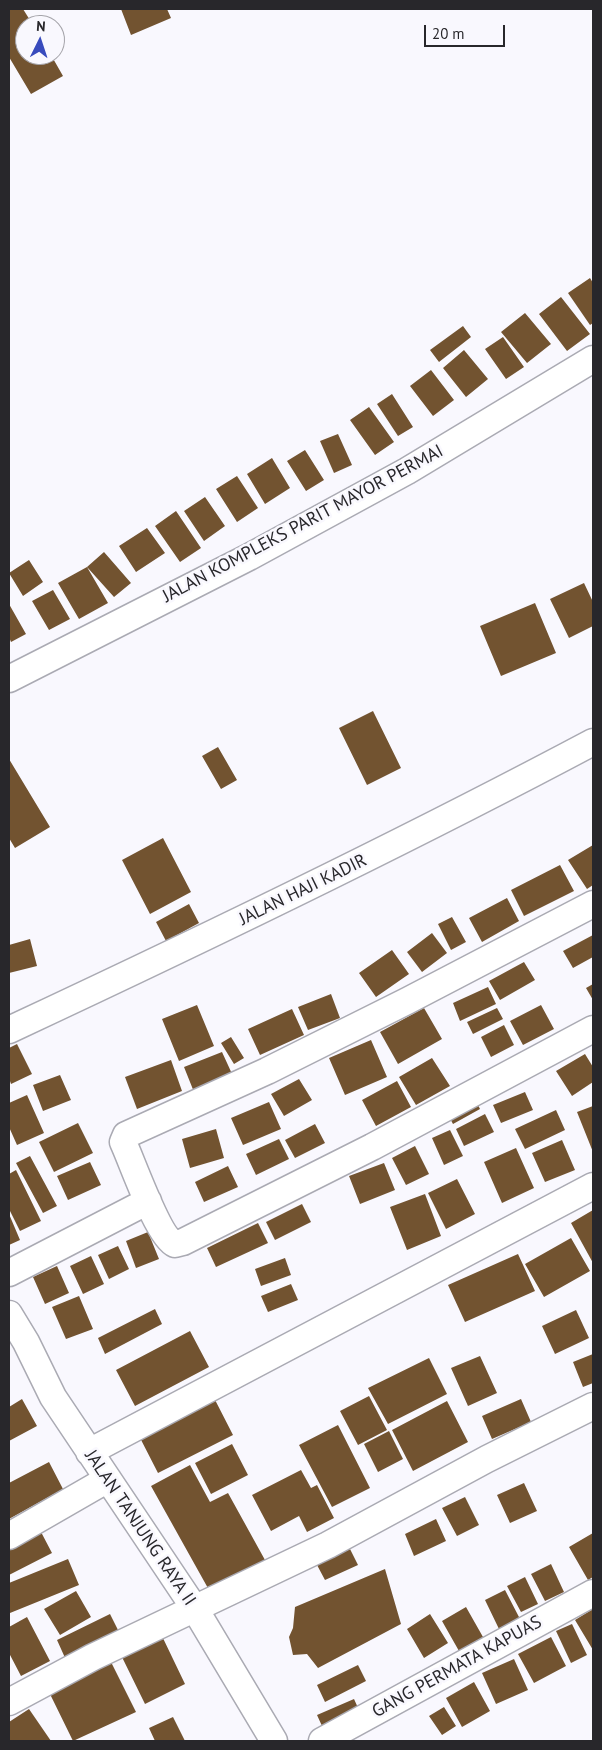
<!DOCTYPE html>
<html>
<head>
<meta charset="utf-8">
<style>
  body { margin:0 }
  #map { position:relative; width:602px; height:1750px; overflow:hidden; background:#f9f8fe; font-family:"PT Sans",sans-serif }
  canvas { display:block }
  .frame { position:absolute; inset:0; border:10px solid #28272b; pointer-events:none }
  .north { position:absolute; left:15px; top:15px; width:50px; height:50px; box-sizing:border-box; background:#f9f8fe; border:1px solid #a5a4aa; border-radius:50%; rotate:4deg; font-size:14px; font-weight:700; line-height:20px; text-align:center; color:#28272b }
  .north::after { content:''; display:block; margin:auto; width:18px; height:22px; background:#384bbd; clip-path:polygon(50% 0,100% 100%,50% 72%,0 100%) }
  .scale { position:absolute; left:424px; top:25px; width:81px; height:22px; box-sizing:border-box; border:2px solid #28272b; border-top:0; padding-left:6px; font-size:15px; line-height:18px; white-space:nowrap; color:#28272b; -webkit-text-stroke:4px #f9f8fe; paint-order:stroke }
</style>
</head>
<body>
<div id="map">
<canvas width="602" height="1750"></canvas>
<div class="frame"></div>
<div class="north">N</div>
<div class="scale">20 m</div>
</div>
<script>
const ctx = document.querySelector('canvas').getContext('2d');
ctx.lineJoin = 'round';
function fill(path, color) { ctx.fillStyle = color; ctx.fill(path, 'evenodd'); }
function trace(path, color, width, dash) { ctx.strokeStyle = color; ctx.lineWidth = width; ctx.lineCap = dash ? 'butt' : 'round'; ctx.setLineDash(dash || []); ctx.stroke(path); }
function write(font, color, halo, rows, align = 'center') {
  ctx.font = font + ' "PT Sans",sans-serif'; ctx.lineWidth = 5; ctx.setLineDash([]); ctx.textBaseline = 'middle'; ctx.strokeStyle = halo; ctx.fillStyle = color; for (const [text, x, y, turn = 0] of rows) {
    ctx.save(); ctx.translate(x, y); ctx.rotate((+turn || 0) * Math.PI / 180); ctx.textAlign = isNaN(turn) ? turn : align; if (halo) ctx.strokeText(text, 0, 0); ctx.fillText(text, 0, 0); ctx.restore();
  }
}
fill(new Path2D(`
  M9 9H23L33 25H25V55H51L63 76 31 94 9 57Z
  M121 9H167L171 18 131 35Z
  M590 278 593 283V323L590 325 568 293Z
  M561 297 590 334 567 351 539 314Z
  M525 313 551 344 527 363 501 332Z
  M463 326 471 337 439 362 430 350Z
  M503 337 524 367 506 379 485 349Z
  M464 350 488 379 466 397 443 368Z
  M431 370 454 400 433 416 410 386Z
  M392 394 413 427 398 436 377 404Z
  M369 407 394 442 375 455 350 420Z
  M338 434 352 465 334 473 320 441Z
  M305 450 324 480 306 491 287 461Z
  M272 458 290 488 265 504 247 474Z
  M237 476 258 508 237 522 216 489Z
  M205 497 225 526 204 541 184 511Z
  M176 511 201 548 180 562 155 526Z
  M147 528 165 553 136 572 119 546Z
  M104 552 131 583 114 597 87 567Z
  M29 560 43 582 23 596 9 573Z
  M87 567 108 603 79 619 58 583Z
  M584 583 593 602V626L569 638 550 599Z
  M53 590 70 619 49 630 32 601Z
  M535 603 556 653 501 676 480 626Z
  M9 604 26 634 11 642 9 637Z
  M373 711 401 768 367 785 339 728Z
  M218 747 237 780 221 789 202 756Z
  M9 759 50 827 15 848 9 838Z
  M163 838 191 892 150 914 122 860Z
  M593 845V885L587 889 568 860Z
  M560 865 574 891 524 916 511 890Z
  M507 898 519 921 482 942 469 918Z
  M189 904 199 923 166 941 156 922Z
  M452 917 466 942 451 950 438 924Z
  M432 933 447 953 422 972 407 952Z
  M593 935V957L573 968 563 951Z
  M30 939 37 966 9 973V945Z
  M392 950 409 974 376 997 359 973Z
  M524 962 535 980 500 1000 489 981Z
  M593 984V1000L586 988Z
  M488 987 496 1004 460 1021 453 1003Z
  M331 994 340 1018 308 1030 298 1007Z
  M197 1005 214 1046 179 1061 162 1019Z
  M541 1005 554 1029 523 1045 510 1021Z
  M424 1008 442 1039 398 1064 380 1032Z
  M497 1008 503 1019 473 1034 467 1022Z
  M292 1009 304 1035 260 1055 248 1029Z
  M504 1025 514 1045 491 1057 481 1037Z
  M231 1037 244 1058 234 1064 221 1043Z
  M371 1040 387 1077 345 1095 329 1058Z
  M17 1044 32 1074 11 1084 9 1078V1048Z
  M222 1052 233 1076 194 1092 184 1067Z
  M585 1054 593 1067V1082L572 1096 556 1071Z
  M432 1058 450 1086 416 1105 399 1077Z
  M171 1060 182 1091 137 1109 125 1077Z
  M60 1075 71 1100 43 1111 33 1085Z
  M299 1079 312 1100 284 1116 271 1094Z
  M397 1081 411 1107 376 1126 362 1100Z
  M525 1092 533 1110 501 1123 493 1105Z
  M27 1095 44 1133 17 1145 9 1127V1103Z
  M474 1097 480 1109 453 1124 446 1111Z
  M269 1102 281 1129 243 1145 231 1118Z
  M593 1106V1152L577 1112Z
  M556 1110 565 1130 525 1149 515 1129Z
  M485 1114 494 1132 464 1146 456 1129Z
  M78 1123 93 1153 54 1172 39 1142Z
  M315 1124 325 1143 295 1158 285 1140Z
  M216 1129 224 1158 190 1168 182 1139Z
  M450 1130 463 1156 444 1165 432 1138Z
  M279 1139 289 1159 256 1175 246 1154Z
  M562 1140 575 1170 545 1182 532 1153Z
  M415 1146 429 1174 406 1185 392 1158Z
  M516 1148 534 1188 502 1203 484 1162Z
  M30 1156 57 1206 43 1213 16 1163Z
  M90 1162 101 1185 68 1200 57 1176Z
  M384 1163 395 1190 360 1204 349 1176Z
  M228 1166 238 1187 204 1202 195 1182Z
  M16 1170 41 1221 20 1231 9 1209V1174Z
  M457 1179 475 1214 446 1229 428 1193Z
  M425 1194 441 1236 407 1250 390 1207Z
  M302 1204 311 1222 275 1240 266 1222Z
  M593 1210V1263L571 1223Z
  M9 1214 20 1240 9 1245Z
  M258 1223 268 1243 216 1267 207 1248Z
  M148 1232 159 1259 136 1268 126 1241Z
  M571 1238 590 1271 544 1297 525 1264Z
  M118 1246 129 1269 109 1279 98 1255Z
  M518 1254 535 1291 465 1322 448 1285Z
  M91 1256 104 1284 83 1294 70 1266Z
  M285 1258 291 1275 261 1286 255 1269Z
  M57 1266 69 1293 45 1304 33 1277Z
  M291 1284 298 1300 268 1312 261 1296Z
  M79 1296 93 1329 66 1339 52 1307Z
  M155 1309 162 1324 105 1354 98 1338Z
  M576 1310 589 1338 555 1354 542 1326Z
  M190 1331 209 1367 135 1406 116 1370Z
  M593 1354V1383L583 1387 573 1362Z
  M480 1356 497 1393 468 1406 451 1368Z
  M429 1358 447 1394 388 1424 368 1388Z
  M212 1394 233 1435 158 1473 137 1432Z
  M369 1396 387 1430 358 1445 340 1411Z
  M22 1399 37 1426 9 1441V1407Z
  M521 1399 531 1422 492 1439 482 1416Z
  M447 1401 468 1442 413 1471 392 1430Z
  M338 1425 370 1488 332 1507 299 1445Z
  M389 1431 403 1459 378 1472 364 1444Z
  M232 1444 248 1475 211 1494 195 1463Z
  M49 1462 63 1489 9 1519V1483Z
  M190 1465 210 1502 228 1493 265 1560 209 1590 151 1486Z
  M301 1470 311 1488 317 1485 334 1518 307 1532 299 1516 271 1531 252 1495Z
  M524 1483 537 1511 510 1523 497 1495Z
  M465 1497 479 1525 457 1536 442 1508Z
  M436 1519 446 1541 414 1556 405 1534Z
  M41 1532 52 1553 9 1575V1549Z
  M593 1533V1577L588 1580 569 1547Z
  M350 1549 358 1565 325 1580 317 1565Z
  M68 1559 79 1585 10 1613 9 1583Z
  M551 1564 564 1592 545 1601 531 1574Z
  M385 1569 401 1624 318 1668 307 1654 293 1655 289 1637 293 1628 295 1607Z
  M525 1577 538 1604 521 1612 507 1586Z
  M505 1590 520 1619 499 1629 485 1600Z
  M76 1591 91 1617 60 1635 44 1609Z
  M466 1607 483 1637 459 1651 442 1621Z
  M593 1609V1650L575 1620Z
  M110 1614 120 1634 66 1660 57 1640Z
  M430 1614 448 1643 424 1658 407 1629Z
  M27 1617 50 1661 21 1676 9 1653V1627Z
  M572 1624 587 1655 571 1663 556 1631Z
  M161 1634 185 1684 145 1704 120 1653Z
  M551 1637 566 1666 534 1683 518 1654Z
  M514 1659 528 1690 496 1704 482 1673Z
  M111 1662 136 1712 73 1741 49 1692Z
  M358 1665 366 1681 325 1702 317 1685Z
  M474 1682 490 1711 462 1727 446 1698Z
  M354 1699 359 1710 322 1726 317 1715Z
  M444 1707 456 1726 442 1735 429 1716Z
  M29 1709 51 1741H10L9 1722Z
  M173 1717 185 1741H155L149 1728Z`), '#725330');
const minor = new Path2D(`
  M9 679 249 557 407 471 593 359
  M593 904 407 1001 267 1071 126 1135 123 1142C132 1161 158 1237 175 1244L183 1242 372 1147 593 1029
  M9 1030C206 938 401 844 593 742
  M9 1273 148 1201
  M9 1314 26 1342 53 1397 195 1609 274 1741
  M89 1452 593 1186
  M9 1536 108 1479
  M9 1702 93 1657 328 1545 487 1459 593 1406
  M322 1741 593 1593`);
trace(minor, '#aaaab3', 29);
trace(minor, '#fff', 26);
write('18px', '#28272b', '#f9f8fe', [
  ["JALAN KOMPLEKS PARIT MAYOR PERMAI",303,524,-28],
  ["JALAN HAJI KADIR",303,890,-26],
  ["JALAN TANJUNG RAYA II",140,1528,56],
  ["GANG PERMATA KAPUAS",457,1667,-29]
]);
</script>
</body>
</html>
